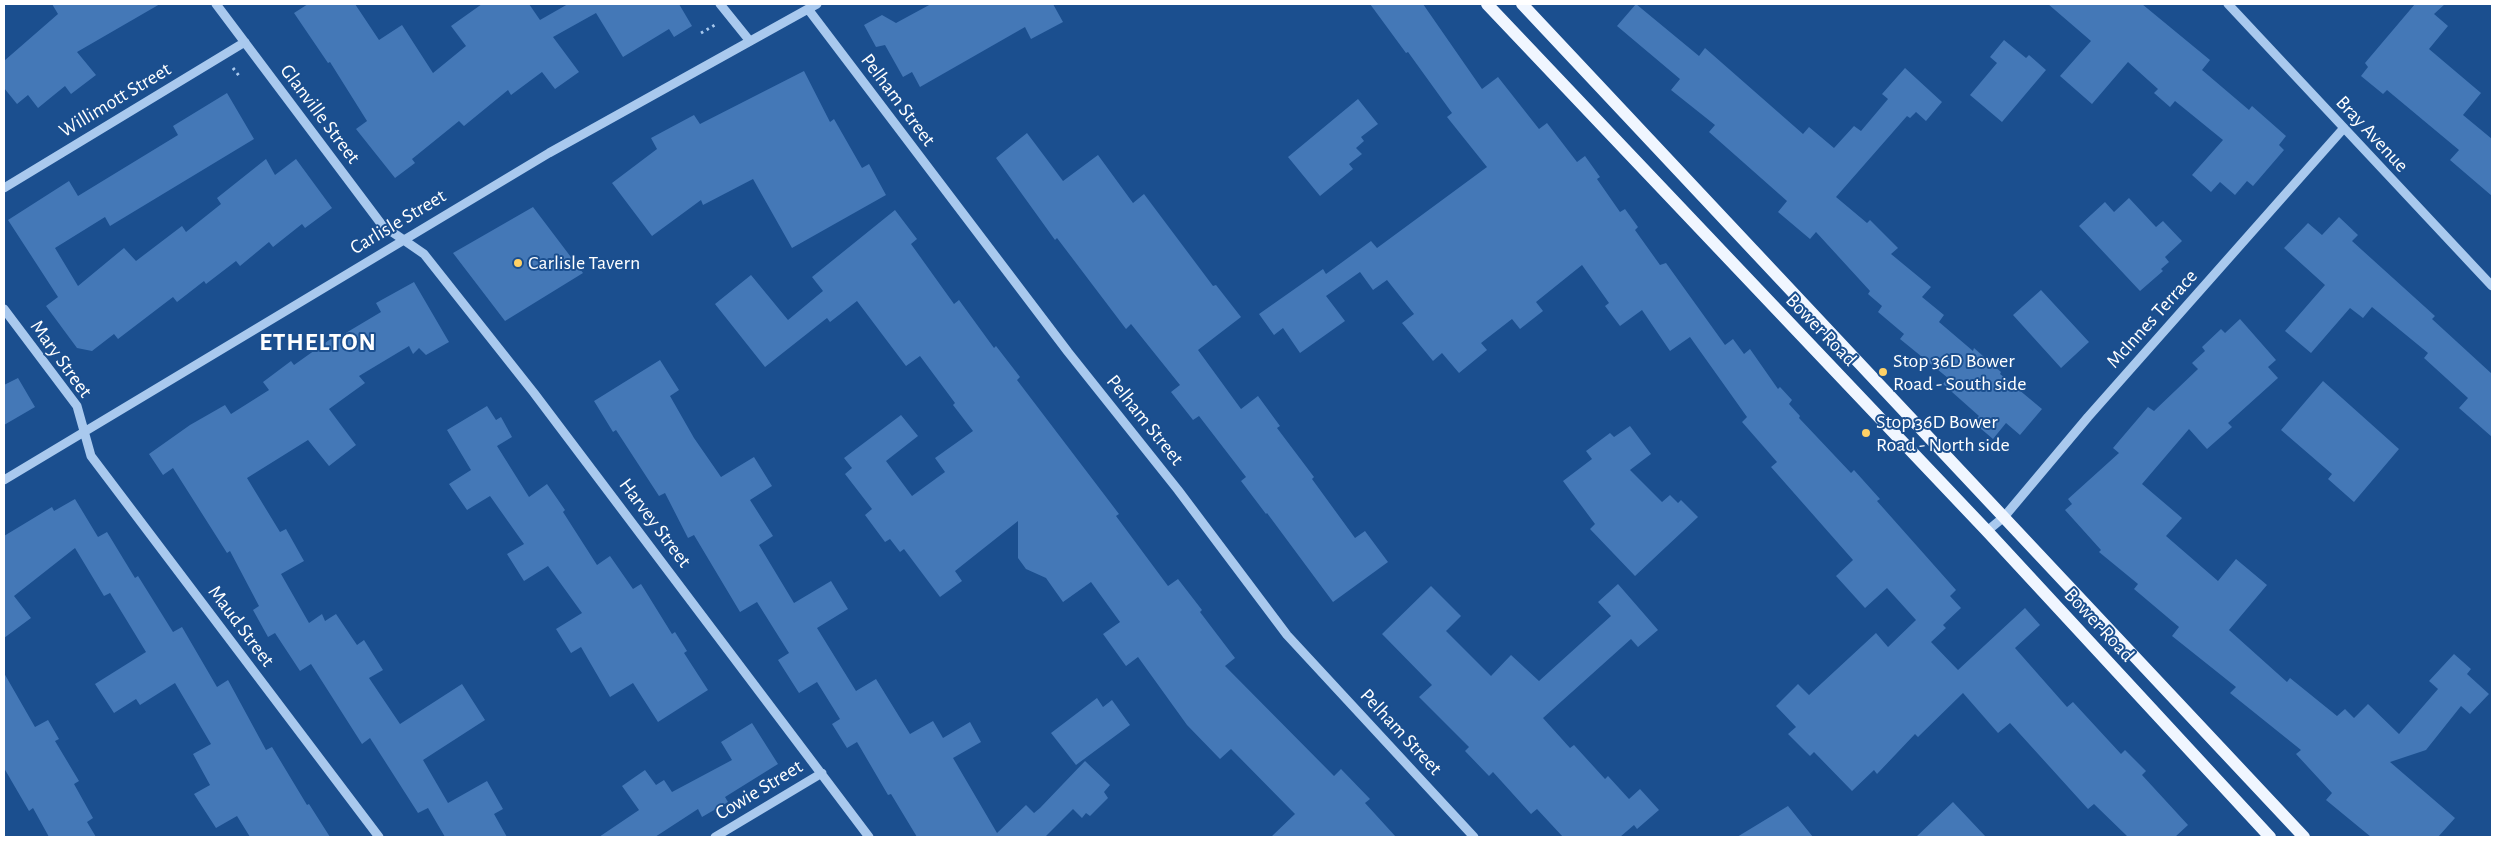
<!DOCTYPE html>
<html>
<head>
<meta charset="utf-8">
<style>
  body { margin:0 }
  #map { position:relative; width:2496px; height:841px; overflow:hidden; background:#1b4f8f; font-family:"Alegreya Sans",sans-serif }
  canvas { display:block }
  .frame { position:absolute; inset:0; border:5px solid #fff; pointer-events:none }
</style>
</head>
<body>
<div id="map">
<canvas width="2496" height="841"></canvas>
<div class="frame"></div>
</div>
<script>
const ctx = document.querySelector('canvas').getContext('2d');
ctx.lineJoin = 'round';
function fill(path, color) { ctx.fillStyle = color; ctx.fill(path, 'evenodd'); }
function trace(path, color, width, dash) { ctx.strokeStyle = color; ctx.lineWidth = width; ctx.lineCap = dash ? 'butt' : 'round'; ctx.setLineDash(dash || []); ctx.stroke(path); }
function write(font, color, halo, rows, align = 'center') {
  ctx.font = font + ' "Alegreya Sans",sans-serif'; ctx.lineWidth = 4; ctx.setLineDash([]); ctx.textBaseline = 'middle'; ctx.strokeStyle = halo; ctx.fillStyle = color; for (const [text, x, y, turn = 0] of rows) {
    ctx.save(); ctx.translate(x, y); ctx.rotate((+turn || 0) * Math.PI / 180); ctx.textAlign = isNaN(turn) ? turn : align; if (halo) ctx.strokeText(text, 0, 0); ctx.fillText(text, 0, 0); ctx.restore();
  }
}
fill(new Path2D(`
  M52 4H160L77 52 96 75 71 94 65 86 38 108 28 95 17 104 4 88V61L58 14Z
  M308 4H355L379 40 402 25 433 73 466 46 451 26 482 4H529L540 20 568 4H679L692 26 674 37 669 29 623 57 596 13 553 37 579 72 555 89 542 72 511 95 508 90 464 126 459 121 417 155 412 159 415 163 395 178 356 129 367 121 330 62 328 63 294 13Z
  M931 4H1053L1063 22 1031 39 1025 27 920 87 912 72 903 77 885 45 876 47 864 25 882 15 896 23Z
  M1370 4H1423L1482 89 1498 77 1539 129 1547 123 1577 162 1585 156 1600 177 1597 179 1620 212 1625 209 1638 227 1635 230 1660 265 1666 263 1725 345 1733 339 1744 354 1750 349 1778 389 1780 387 1792 400 1789 404 1800 416 1799 418 1851 473 1854 470 1880 499 1877 501 1956 590 1950 596 1961 608 1943 625 1946 628 1931 642 1958 670 2025 608 2040 625 2015 648 2067 707 2073 702 2121 754 2125 750 2146 771 2142 775 2188 825 2175 837H2128L2094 804 2088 809 2010 723 1998 733 1963 693 1918 737 1915 734 1877 774 1874 770 1852 791 1814 752 1810 756 1788 734 1796 727 1776 706 1798 684 1809 695 1876 633 1888 647 1916 620 1887 588 1865 608 1836 576 1853 560 1771 467 1777 462 1742 422 1747 417 1690 337 1670 351 1642 310 1620 326 1605 306 1609 303 1582 265 1536 302 1543 311 1520 329 1512 319 1481 343 1487 350 1459 373 1442 353 1433 361 1402 323 1414 314 1387 280 1373 290 1360 272 1326 296 1345 321 1300 353 1283 328 1274 335 1259 314 1323 269 1326 274 1371 241 1377 248 1487 167 1447 117 1452 113 1408 52 1406 53Z
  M1636 4 1699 56 1705 48 1803 134 1809 127 1834 148 1854 126 1861 131 1888 99 1882 94 1905 68 1942 102 1926 121 1916 112 1910 118 1907 116 1836 197 1867 223 1870 220 1898 248 1891 254 1931 287 1922 297 1944 315 1939 322 1973 351 1974 348 2001 372 2000 374 2042 409 2020 435 2006 423 1993 439 1973 422 1979 416 1943 384 1948 378 1900 339 1904 334 1878 312 1882 306 1868 294 1870 291 1816 232 1810 239 1778 212 1787 201 1709 132 1715 125 1671 90 1680 79 1617 26Z
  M2048 4H2142L2210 60 2202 70 2249 110 2252 106 2286 136 2279 145 2284 150 2253 186 2247 181 2235 195 2220 182 2211 192 2192 175 2223 140 2175 101 2170 107 2154 93 2158 89 2128 62 2092 104 2060 76 2091 41Z
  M2415 4H2445L2434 14 2448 26 2429 49 2481 93 2463 115 2492 139V196L2450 160 2459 150 2387 90 2383 94 2361 76 2368 67 2365 63Z
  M2004 40 2026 58 2029 55 2046 70 2002 122 1970 95 1997 63 1990 57Z
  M804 71 830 122 834 119 862 168 869 164 886 195 792 248 753 179 703 205 701 200 652 236 612 183 657 149 651 138 694 115 700 124Z
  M227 93 254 139 110 226 105 217 55 248 78 286 124 248 136 261 182 226 186 232 221 204 217 198 266 159 275 175 296 159 332 208 305 228 302 224 273 247 269 242 240 266 236 261 206 284 204 281 177 302 173 297 118 339 114 334 92 351 77 348 46 306 58 297 8 220 69 181 78 196 178 135 173 126Z
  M1358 99 1378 124 1361 137 1364 141 1356 148 1362 154 1349 164 1353 169 1320 196 1288 157Z
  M1027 133 1063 181 1098 155 1133 203 1144 194 1213 286 1216 285 1241 317 1198 350 1241 409 1258 396 1280 426 1277 428 1314 477 1312 479 1355 538 1365 531 1388 562 1333 602 1267 513 1266 514 1241 481 1246 477 1199 416 1193 420 1171 392 1180 385 1131 324 1126 329 1057 238 1055 240 996 158Z
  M2129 198 2156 227 2163 221 2182 241 2165 257 2169 262 2161 269 2163 271 2140 291 2079 226 2105 202 2114 212Z
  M533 207 583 273 505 321 453 253Z
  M895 210 917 239 911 244 954 304 959 300 994 348 996 346 1020 377 1017 380 1119 514 1116 516 1168 586 1178 579 1202 610 1200 612 1235 658 1225 666 1334 776 1341 769 1370 799 1365 803 1396 837H1271L1295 814 1231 749 1220 759 1187 725 1138 657 1126 666 1103 634 1120 622 1091 582 1063 602 1046 578 1026 569 1018 558V521L955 571 962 581 940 597 904 549 900 552 890 539 885 542 865 515 872 509 845 474 852 468 844 458 901 415 918 436 886 461 912 496 945 472 935 458 973 431 953 405 955 403 920 356 906 366 857 301 830 322 827 318 765 367 715 304 751 275 788 320 823 291 812 277Z
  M2339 217 2358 235 2352 241 2435 316 2432 319 2492 374V437L2459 408 2468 398 2424 358 2428 353 2372 307 2363 318 2350 308 2311 353 2285 331 2325 285 2284 248 2308 223 2322 235Z
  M414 282 449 342 426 355 419 348 413 354 409 346 359 376 365 383 329 409 356 445 329 466 308 440 247 478 280 532 286 529 304 561 281 574 309 623 322 614 325 621 336 614 357 645 364 640 383 670 369 678 400 724 462 684 485 720 423 760 448 803 487 781 503 809 494 814 507 837H445L428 808 418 813 370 738 362 744 311 664 300 671 275 633 268 637 253 610 259 606 230 551 227 553 173 468 163 475 149 454 190 425 225 405 231 414 269 390 263 382 291 361 294 365 332 338 334 340 381 312 376 303Z
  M2041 290 2089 342 2061 368 2013 315Z
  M2240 319 2276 360 2268 367 2278 378 2228 423 2232 427 2207 449 2189 429 2142 484 2182 518 2166 536 2218 581 2236 559 2267 585 2229 630 2287 682 2290 678 2337 716 2345 709 2354 718 2368 704 2399 734 2438 689 2429 681 2454 654 2471 669 2467 674 2489 694 2470 714 2461 706 2426 750 2390 762 2455 818 2438 837H2371L2326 800 2332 793 2296 754 2301 750 2230 693 2236 687 2172 636 2179 627 2134 589 2138 584 2099 552 2101 550 2065 510 2072 504 2068 499 2119 453 2113 448 2148 407 2154 411 2198 369 2192 363 2205 351 2202 347 2221 329 2225 333Z
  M660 360 679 390 670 396 694 438 721 477 754 457 772 486 750 500 773 536 759 545 794 603 831 581 848 609 817 628 856 691 876 679 910 734 933 721 943 738 970 722 981 742 953 758 997 833 1026 805 1034 813 1040 808 1085 761 1110 785 1104 792 1108 798 1090 816 1086 813 1082 818 1073 809 1045 837H917L891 794 888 795 857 742 847 748 832 724 840 719 817 682 799 693 778 660 789 653 757 602 740 612 694 535 688 538 665 493 659 496 616 430 613 432 594 401Z
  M18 378 35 407 4 425V385Z
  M2323 381 2399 449 2354 502 2328 479 2332 474 2281 430Z
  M487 406 496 420 501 417 512 437 497 446 529 497 547 484 565 510 563 512 597 565 610 556 633 589 641 584 672 634 675 632 687 651 684 653 708 690 658 722 633 683 610 697 581 647 571 653 556 629 582 613 548 566 524 581 507 554 524 544 490 496 467 510 449 484 471 470 447 430Z
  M1630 426 1651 454 1630 470 1662 502 1670 495 1678 503 1681 500 1698 517 1635 576 1590 529 1595 524 1563 481 1592 459 1586 451 1610 433 1614 437Z
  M75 499 98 537 107 532 135 578 138 576 173 632 182 627 217 687 228 680 266 750 272 747 307 805 309 804 330 837H250L237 816 216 828 194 794 210 785 193 754 211 744 175 683 140 705 136 699 114 713 95 684 146 652 110 593 104 596 75 548 14 596 31 618 4 638V536L52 507 54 511Z
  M1618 584 1658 630 1638 647 1631 639 1543 718 1570 748 1574 745 1605 779 1608 776 1629 799 1640 789 1659 810 1637 829 1634 825 1620 837H1563L1537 809 1531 814 1493 772 1489 776 1465 751 1469 747 1419 697 1432 685 1382 634 1431 586 1461 616 1446 631 1491 676 1511 655 1539 681 1611 616 1598 602Z
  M4 673 35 727 48 720 59 739 55 741 79 781 74 784 93 818 87 822 96 837H49L33 808 29 811 4 768Z
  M1097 698 1103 707 1112 700 1130 725 1076 765 1051 733Z
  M752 723 778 764 725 797 728 802 702 817 698 809 655 837H599L639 810 622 786 645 770 656 785 664 780 672 792 732 760 721 742Z
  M1953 802 1986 837H1916Z
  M1788 806 1813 837H1737Z`), '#4478b7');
trace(new Path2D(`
  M701 33 715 25
  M233 68 240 77`), '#a9c9ee', 3, [2.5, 4]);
trace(new Path2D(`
  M216 4 382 225 424 254 534 393 869 837
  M720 4 749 40
  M2228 4 2492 286
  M808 9 1068 352 1178 490 1287 635 1474 837
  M4 188 245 42
  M4 309 77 406 91 456 379 837
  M4 480 549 153 817 4
  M1987 531 2004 517 2088 417 2343 129
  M715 837 822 773`), '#a9c9ee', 9);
trace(new Path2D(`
  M1487 4 1987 531 2270 837
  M1522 4 2304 837`), '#f0f6ff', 12);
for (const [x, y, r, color] of [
  [518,263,5,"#ffd166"],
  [1883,372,5,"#ffd166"],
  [1866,433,5,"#ffd166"]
]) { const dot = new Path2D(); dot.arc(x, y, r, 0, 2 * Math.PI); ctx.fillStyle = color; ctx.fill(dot); trace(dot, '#1b4f8f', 2); }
write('20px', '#fff', '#1b4f8f', [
  ["Willimott Street",115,100,-31],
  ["Pelham Street",898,100,53],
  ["Glanville Street",320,114,53],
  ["Bray Avenue",2372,134,47],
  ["Carlisle Street",398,222,-31],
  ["McInnes Terrace",2152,319,-48],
  ["Bower Road",1821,330,46],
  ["Mary Street",61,359,54],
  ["Pelham Street",1145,420,51],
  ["Harvey Street",655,523,53],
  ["Bower Road",2099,625,47],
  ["Maud Street",241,626,53],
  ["Pelham Street",1401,732,47],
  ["Cowie Street",759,790,-31]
]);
write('20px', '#fff', '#1b4f8f', [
  ["Carlisle Tavern",528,263],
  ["Stop 36D Bower",1893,361],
  ["Road - South side",1893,384],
  ["Stop 36D Bower",1876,422],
  ["Road - North side",1876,445]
], 'left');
ctx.letterSpacing = '1px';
write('bold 25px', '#fff', '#1b4f8f', [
  ["ETHELTON",318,342]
]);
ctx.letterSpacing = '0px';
</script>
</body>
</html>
